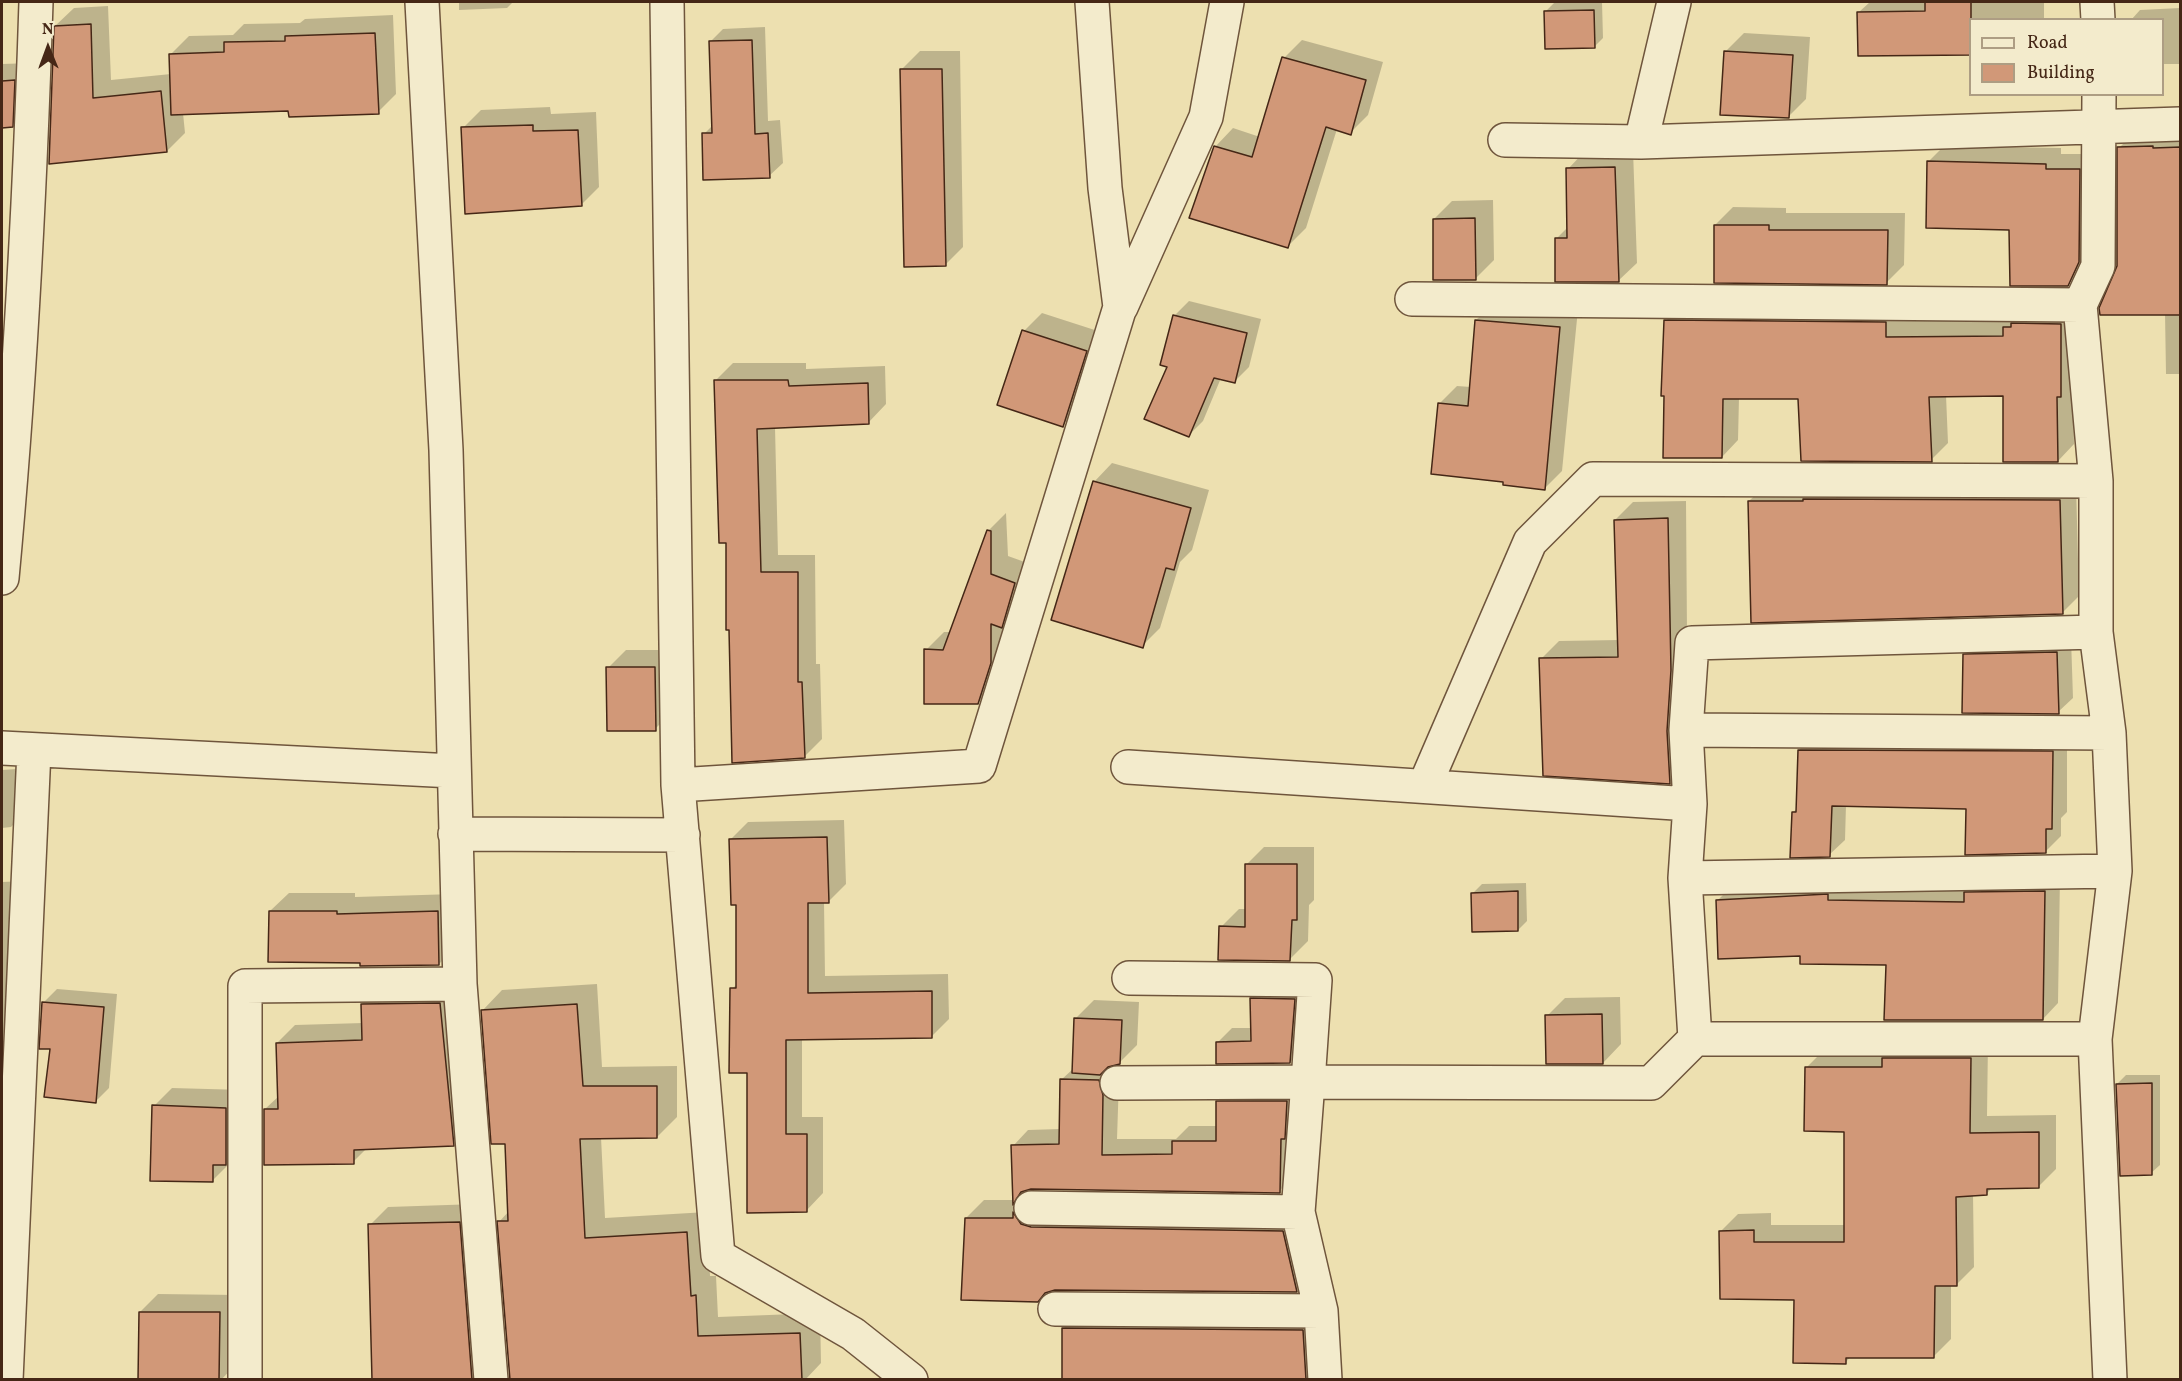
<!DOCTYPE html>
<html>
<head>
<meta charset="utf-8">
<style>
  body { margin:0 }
  #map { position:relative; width:2182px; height:1381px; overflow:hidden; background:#ede0b0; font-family:Vollkorn,serif }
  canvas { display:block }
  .frame { position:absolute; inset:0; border:3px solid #452716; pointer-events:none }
  .legend { position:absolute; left:1969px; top:18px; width:195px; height:78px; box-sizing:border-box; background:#f3ebcc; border:2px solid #ad9d83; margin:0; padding:8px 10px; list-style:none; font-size:18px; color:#452716 }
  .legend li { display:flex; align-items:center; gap:12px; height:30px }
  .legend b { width:30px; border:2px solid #ad9d83 }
  .north { position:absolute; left:18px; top:18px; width:60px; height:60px; -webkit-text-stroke:4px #f3ebcc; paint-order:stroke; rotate:359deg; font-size:16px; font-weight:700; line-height:24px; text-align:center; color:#452716 }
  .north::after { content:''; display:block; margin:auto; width:21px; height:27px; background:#452716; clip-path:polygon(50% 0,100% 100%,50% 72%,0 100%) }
</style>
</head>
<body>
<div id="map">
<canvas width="2182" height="1381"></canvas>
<div class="frame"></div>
<ul class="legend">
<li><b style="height:8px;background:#f3ebcc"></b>Road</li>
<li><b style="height:16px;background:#d19878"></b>Building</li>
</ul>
<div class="north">N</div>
</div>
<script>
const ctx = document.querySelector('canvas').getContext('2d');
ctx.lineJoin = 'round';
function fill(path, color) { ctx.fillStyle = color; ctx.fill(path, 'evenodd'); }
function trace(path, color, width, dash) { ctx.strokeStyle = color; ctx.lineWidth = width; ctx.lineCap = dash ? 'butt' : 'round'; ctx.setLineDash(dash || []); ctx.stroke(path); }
fill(new Path2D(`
  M459 2H513L507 8 459 10Z
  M1555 2H1602L1603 38 1594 47 1546 11Z
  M1870 2H2044V20H1970L1859 12Z
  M108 6 111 80 171 74V54L189 36 233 35 244 24 300 23 305 19 393 15 396 94 378 112 290 109 183 113 185 133 167 151 50 162 55 26 74 8Z
  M2180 8V64H2162V20H2131L2140 10Z
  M765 27 768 121 780 120 783 163 769 176 704 134 713 125 710 42 723 29Z
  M1744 33 1810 37 1806 99 1788 117 1726 51Z
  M1302 40 1383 62 1368 115 1350 133 1337 129 1306 228 1288 246 1215 147 1233 128 1260 137 1284 58Z
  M920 51H960L963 247 945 265 902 69Z
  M32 63 30 107 12 125 2 126V64Z
  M550 107 551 114 596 112 599 187 581 205 463 128 481 110Z
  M2180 130V374H2166L2165 313 2118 266 2119 148 2136 131Z
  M1944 146 2061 148V154H2095L2083 269 2067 285 2011 229 1928 162Z
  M1586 150H1633L1637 263 1618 281 1556 239 1569 226 1568 169Z
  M1493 200 1494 260 1476 278 1434 219 1452 201Z
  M1733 207 1786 208V213H1905L1904 265 1886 283 1715 225Z
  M1189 301 1261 319 1249 367 1234 382 1221 378 1203 421 1188 436 1170 366 1174 316Z
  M1495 302 1578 309 1562 471 1544 489 1439 404 1457 386 1471 387 1476 320Z
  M1682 304 1902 306V321L2012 320 2077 307 2073 383 2074 444 2058 461 2005 395H1946L1948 443 1931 460 1800 398H1739L1738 440 1722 457 1666 321Z
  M1042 313 1104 333 1080 407 1062 426 1024 331Z
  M733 363H806V369L885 366 886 404 868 423 775 427 778 555H815L816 664H820L822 739 804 757 727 542 715 381Z
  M1112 463 1209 490 1192 550 1180 562 1160 628 1142 646 1094 482Z
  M2076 484 2079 596 2062 613 1749 556V501L1766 485Z
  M1686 501 1688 764 1670 782 1541 659 1559 641 1619 640 1615 520 1633 502Z
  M1006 513 1008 556 1033 565 996 685 978 703 926 650 944 632H951L988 531Z
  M2071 638 2073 698 2058 712 1964 655 1979 641Z
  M626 650H673V711L655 729 608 668Z
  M1814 735 2067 737V812L2061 818V836L2045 852 1967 807 1846 805 1845 840 1829 855 1793 812 1798 808 1799 750Z
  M31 768 29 809 11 827 2 828V770Z
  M844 820 846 884 828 902H824L825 976 948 974 949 1019 932 1036 802 1039V1117H823V1193L806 1211 748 1071 732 989 738 983 737 903 730 840 748 822Z
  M1264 847H1314V900L1309 905 1308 941 1290 959 1221 927 1239 909H1246V865Z
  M2060 876 2058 1003 2043 1019 1887 963 1802 954 1717 901 1733 885Z
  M25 881 20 1028 2 1046V882Z
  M1526 883 1527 921 1518 930 1473 893 1482 884Z
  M289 893H355V897L455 894 457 946 439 964 362 961 270 911Z
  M597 984 602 1067 677 1066V1117L657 1137H601L605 1218 707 1212 710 1276H716L718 1317 820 1313 821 1363 805 1380H510L499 1222 509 1211 507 1142 482 1011 502 990Z
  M1266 984 1309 985 1305 1047 1290 1062 1217 1043 1232 1028H1252L1251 999Z
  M458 985 471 1127 453 1145 367 1148 353 1162 265 1109 279 1096 277 1043 295 1025 363 1023 362 1004 381 986Z
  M57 989 117 994 109 1088 95 1102 52 1047 43 1003Z
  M1620 997 1621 1044 1603 1063 1547 1016 1565 998Z
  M1094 1000 1139 1002 1137 1045 1119 1063 1114 1064 1119 1079 1117 1139H1176L1189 1126H1218V1102L1234 1086H1302L1295 1176 1279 1191 1027 1189 1016 1200 1301 1213 1315 1273 1297 1291 1055 1289 1047 1291 1037 1301 966 1218 984 1200H1014L1013 1146 1028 1130 1060 1129 1061 1080 1074 1068 1076 1018Z
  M1988 1041 1987 1116 2056 1115V1169L2039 1186 1993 1187 1986 1194H1973L1974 1267 1956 1285H1951V1339L1933 1357 1851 1356 1846 1362 1795 1299 1721 1231 1738 1214 1771 1213V1225H1845L1846 1131 1806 1068 1824 1050Z
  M2126 1075H2160V1165L2151 1173 2117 1084Z
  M172 1088 244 1090 230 1163 212 1181 154 1106Z
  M477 1204 475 1380H373L370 1225 388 1207Z
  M158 1294 237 1295 236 1364 221 1380H139L140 1312Z
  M1082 1310 1321 1312 1319 1380H1063L1064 1328Z`), '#0003');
const building = new Path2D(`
  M1925 2H1971V55L1858 56 1857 12 1925 11Z
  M1594 10 1595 48 1545 49 1544 11Z
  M91 24 93 98 161 91 167 152 49 164 54 26Z
  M375 33 379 114 289 117 288 111 171 115 169 54 224 52V42L285 41V36Z
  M752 40 755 134 768 133 770 178 703 180 702 133H712L709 41Z
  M1724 51 1793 55 1789 118 1720 115Z
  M1282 57 1366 80 1351 135 1326 127 1288 248 1189 218 1214 146 1252 157Z
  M900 69H942L946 266 904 267Z
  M15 80 13 127 2 128V81Z
  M533 125V131L578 130 582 206 465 214 461 127Z
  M2153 146V148L2181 147V315H2100L2099 308 2117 266V147Z
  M1927 161 2046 164V169H2080L2079 262 2068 286H2010L2009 230 1926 228Z
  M1615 167 1619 282H1555V238H1567L1566 168Z
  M1475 218 1476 280H1433V219Z
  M1714 225H1769V230H1888L1887 285 1714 283Z
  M1173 315 1247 333 1235 383 1214 378 1189 437 1144 419 1167 367 1160 365Z
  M1475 320 1560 327 1545 490 1503 485V482L1431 474 1438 403 1468 406Z
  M1664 320 1886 322V337L2003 336V327H2011V323L2061 324V397H2057L2058 462H2003V396L1929 397 1932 462 1801 461 1798 399H1723L1722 458H1663L1664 396H1661Z
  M1022 330 1087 351 1063 427 997 405Z
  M714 380H788L789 386 868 383 869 424 757 429 761 572H798V682H802L805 758 732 763 729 630H726V543H719Z
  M1093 481 1191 508 1174 570 1166 568 1143 648 1051 620Z
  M1803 499 2060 500 2063 614 1751 623 1748 501H1803Z
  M1668 518 1671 670 1667 731 1670 784 1543 776 1539 658 1618 657 1614 520Z
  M987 530 991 531V574L1015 583 1002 628 991 624V663L978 704H924V649L943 650Z
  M2057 652 2059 714 1962 713 1963 654Z
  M606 667H655L656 731H607Z
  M1798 750 2053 751 2052 829H2046V853L1965 855 1966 809 1832 806 1830 857 1790 858 1792 812H1796Z
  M827 837 829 903H808V993L932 991V1038L786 1040V1134H807V1212L747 1213V1073H729L730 988H736V905H731L729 839Z
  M1245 864H1297V920H1292L1290 961 1218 960 1219 926 1245 927Z
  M1518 891V931L1472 932 1471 893Z
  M2045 891 2043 1020H1884L1886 965 1800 964V956L1718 959 1716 900 1828 894V900L1964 902V892Z
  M269 911H337V914L438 911 439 965 360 966V963L268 962Z
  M1250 998 1295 999 1290 1063 1216 1064V1042L1251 1041Z
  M42 1002 104 1007 96 1103 44 1097 50 1049H39Z
  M440 1003 454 1146 354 1150V1164L264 1165V1109H278L276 1043 362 1040 361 1004Z
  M577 1004 583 1086H657V1138L580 1139 585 1238 687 1232 691 1296 696 1295 698 1336 800 1333 802 1380H510L497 1221H508L505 1144H491L481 1010Z
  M1602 1014 1603 1064H1546L1545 1015Z
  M1074 1018 1122 1020 1120 1064 1108 1067 1100 1075 1072 1073Z
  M1882 1058H1971L1970 1133 2039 1132V1188L1987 1189V1195L1956 1197 1957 1286H1935L1934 1358H1846V1364L1793 1363 1794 1300 1720 1299 1719 1231 1754 1230V1242H1844V1132L1804 1131 1805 1067H1882Z
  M1060 1079 1099 1080 1103 1095 1102 1155 1172 1154V1141H1216V1101H1287L1285 1139H1281L1280 1193 1031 1189 1021 1192 1013 1205 1011 1145 1059 1144Z
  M2152 1083V1175L2120 1176 2116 1084Z
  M152 1105 226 1108V1165H213V1182L150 1181Z
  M1013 1212 1021 1224 1031 1227 1283 1231 1297 1292 1055 1290 1045 1293 1038 1302 961 1300 965 1218H1013Z
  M460 1222 472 1380H372L368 1224Z
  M139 1312H220L219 1380H138Z
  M1062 1328 1303 1330 1306 1380H1062Z`);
fill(building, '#d19878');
trace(building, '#452716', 1.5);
const minor = new Path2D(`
  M422 2 446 450 460 984 491 1380
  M667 2 678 785 718 1256 853 1334 911 1380
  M2097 2 2098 20
  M2099 94 2098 266 2080 305 2096 481V632L2109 733 2115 871 2095 1039 2110 1380
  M1505 140 1641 142 2180 124
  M1641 142 1674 2
  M1412 299 2080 305
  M1121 307 1206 117 1227 2
  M2 578C20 386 30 194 36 2
  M1686 730 1692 643 2096 632
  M2 748 453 771
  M1128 767 1690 804 1686 730 2109 733
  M678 785 979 766 1120 307 1105 188 1092 2
  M1425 785 1530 542 1593 479 2096 481
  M1690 804 1685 878 2115 871
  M455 834 683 835
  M1685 878 1695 1039H2095
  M1117 1083 1308 1082 1315 980 1129 978
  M1031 1208 1298 1212
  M1055 1309 1321 1311
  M6 1380 34 750
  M245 1380V986L460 984
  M1325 1380 1321 1311 1298 1212 1308 1082 1651 1083 1695 1039`);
trace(minor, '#6f553c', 36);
trace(minor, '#f3ebcc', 33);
</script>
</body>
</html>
